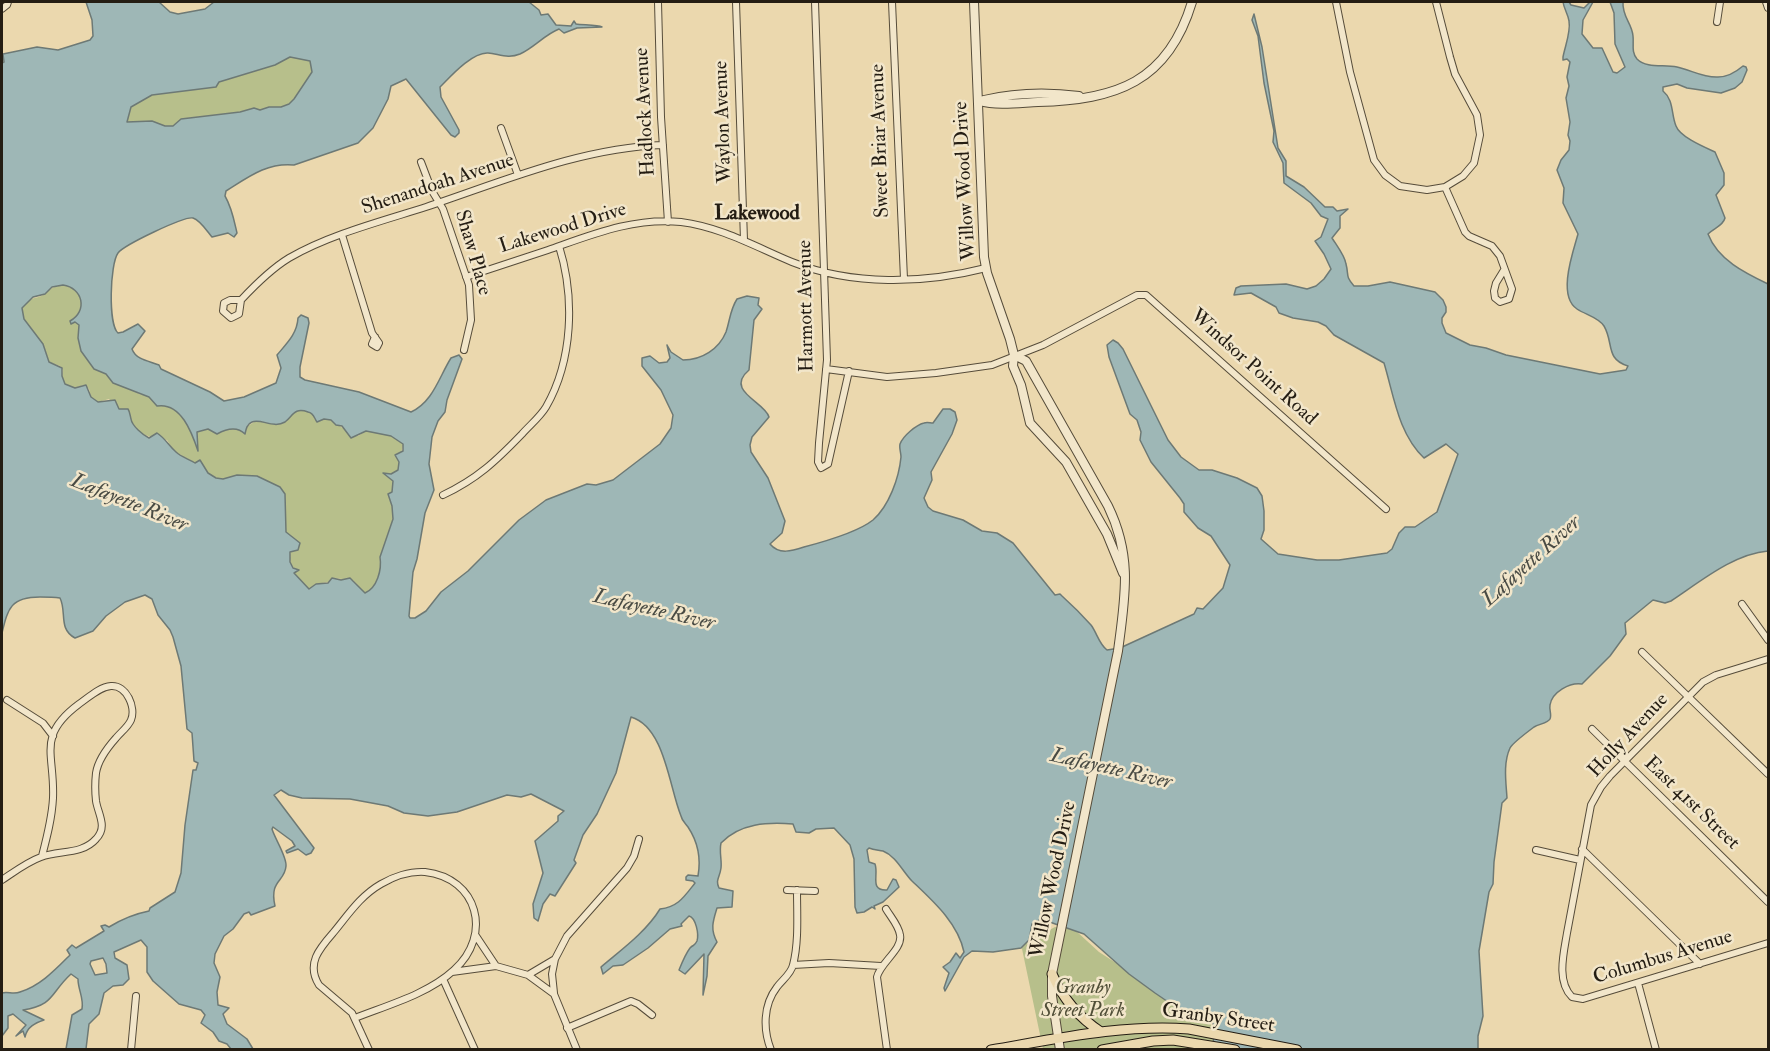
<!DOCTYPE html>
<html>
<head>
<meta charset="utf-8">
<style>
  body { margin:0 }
  #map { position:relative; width:1770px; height:1051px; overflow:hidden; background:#ebd8ae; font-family:"IM FELL Double Pica",serif }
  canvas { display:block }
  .frame { position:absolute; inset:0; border:3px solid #241d13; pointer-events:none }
</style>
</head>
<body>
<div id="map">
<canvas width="1770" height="1051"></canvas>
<div class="frame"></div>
</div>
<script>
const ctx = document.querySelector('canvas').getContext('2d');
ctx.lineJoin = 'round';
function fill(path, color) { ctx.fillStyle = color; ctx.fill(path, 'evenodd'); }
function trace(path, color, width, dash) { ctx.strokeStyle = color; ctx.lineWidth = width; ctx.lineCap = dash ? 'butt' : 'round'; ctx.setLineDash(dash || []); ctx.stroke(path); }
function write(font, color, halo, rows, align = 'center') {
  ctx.font = font + ' "IM FELL Double Pica",serif'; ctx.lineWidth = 5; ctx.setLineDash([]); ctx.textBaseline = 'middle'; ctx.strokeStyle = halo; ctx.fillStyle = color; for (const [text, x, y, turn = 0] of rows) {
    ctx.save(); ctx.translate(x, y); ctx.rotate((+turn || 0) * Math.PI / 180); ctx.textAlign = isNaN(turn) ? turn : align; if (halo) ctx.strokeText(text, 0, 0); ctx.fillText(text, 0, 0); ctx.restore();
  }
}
fill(new Path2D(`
  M290 57 310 61 312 72 294 99 289 104 281 107H269L260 110 253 108 240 112 181 119 173 126H165L152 121 127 122 131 107 152 95 216 87 219 82 275 65Z
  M63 285C73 287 84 296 82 308 81 312 76 317 75 322L79 325 78 338 81 351 94 369 106 374 113 383 137 391 139 394 149 396 177 410 192 431 198 448 197 432 208 429 217 434 230 428 241 430 256 421 273 424 285 421 290 415 298 411 306 410 313 413 315 420H332C337 426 350 431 358 436L366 431 391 436 403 444 398 470 391 474 383 473 393 481V519L380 557C382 570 377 588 365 593L353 580 332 578 328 582 316 584 308 590 294 573 298 571C285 564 291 550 295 540L286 532 285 494 280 487 257 476 237 475 223 479 216 478 208 473 200 461 195 463 174 451 167 440C151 437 134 436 130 416L118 409 109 399 98 402 91 397 89 389 84 385 75 388 65 384 62 376 63 370 60 366 49 362 43 344 24 319 21 308C33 294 38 300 46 293 53 287 53 287 63 285Z
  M1055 927 1075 930 1099 952 1209 1023 1222 1034 1227 1049H1043L1021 944C1031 936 1044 933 1055 927Z`), '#b7bf8b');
const water = new Path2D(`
  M86 2H159L170 12 178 14 205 9 214 2H529L539 10 541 15 548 14 556 25 571 26 574 21 576 24C583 25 598 25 602 27L577 28 564 33 559 29C544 35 535 47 520 54 508 59 499 54 488 53 472 52 450 77 440 87L441 97 459 130V133L455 137 451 135 406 79 391 86 388 99 373 128 358 143 294 165C267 162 247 178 226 191L225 196C232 208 234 220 237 233L234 237 228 233 212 237C207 231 200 220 193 218 184 216 124 245 118 253 110 264 108 324 118 333L123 332 138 324 145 331 132 349C136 360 149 361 159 365L161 369 210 392 224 401 244 397 276 383 281 368 277 355C287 343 297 334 298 318L301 315 308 318 309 323 300 367V377L305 380 359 392 411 412C433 402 439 377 451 358L459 355 462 359 447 400 445 412 438 421 432 437 429 464 434 490 425 513 417 559 413 572 409 616 410 618H415L426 611 441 592 468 571 519 520 546 500 587 484 596 485 613 480 660 444 671 428 673 415 661 390 642 366V358L650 356 659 363 667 362 670 358 667 345 671 352 683 360C702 360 719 349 726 332 730 320 730 310 737 299L747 296 759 298 758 305 762 309 754 320 749 370C724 391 765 402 769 417L752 437 750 445 751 452 768 478 785 521 782 533 770 544C779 555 792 551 804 547 823 542 858 532 873 520 889 506 899 478 901 457 901 453 899 448 900 444 903 436 916 425 924 423 927 422 930 423 933 423L943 409H950L955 412 957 420 952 434 931 472 932 480 924 498 928 507 933 511 963 520 982 531 997 533 1013 543 1055 595 1060 594 1062 596C1072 605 1082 615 1091 625 1097 633 1099 644 1107 650L1120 648 1194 614 1197 608 1203 609 1223 588 1230 565 1211 536 1198 528 1184 512V504L1180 498 1151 462 1140 440 1141 432 1137 420 1130 414 1109 357 1107 345 1113 340 1118 343 1123 349 1168 440 1181 457 1199 470H1212L1237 478 1257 488 1262 496 1264 511V530L1261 539 1278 554 1317 560H1339L1387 553 1392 549 1399 533 1405 527H1415L1437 512 1458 454 1446 444 1424 458C1398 433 1394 396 1384 363L1334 335 1326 326 1318 322 1293 318 1279 313 1276 307 1251 293 1234 295 1236 288 1241 286 1286 284 1307 289 1316 286 1324 279 1331 269 1324 254 1315 241 1321 237 1328 219 1321 216 1311 203 1284 183 1283 163 1273 142 1274 131 1264 83 1258 36 1252 20 1254 14 1262 47 1278 148 1286 161V176L1304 187 1325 207H1333L1337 211 1348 209 1340 216V228L1332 238C1337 246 1345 256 1346 264 1349 275 1345 276 1354 286H1368L1390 282 1435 292 1443 300 1446 307V312L1442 318V323L1446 333 1470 345 1486 348 1506 355 1600 374 1626 370 1628 366C1605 359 1614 343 1604 326 1598 317 1586 315 1577 309 1557 296 1573 252 1578 234L1563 203 1564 188 1557 170 1561 160 1569 150 1570 141 1568 135 1570 122 1566 98 1569 86 1567 77 1570 62 1567 59 1563 60V57C1565 46 1571 32 1569 21 1568 14 1564 9 1563 2H1569L1571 5 1584 8 1590 2H1593L1583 20 1582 34 1593 48H1602L1613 72 1617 73 1625 67 1615 44 1614 13 1610 2H1623C1622 17 1632 23 1633 36 1634 44 1631 52 1637 59 1647 69 1664 64 1677 67 1691 70 1704 78 1718 77 1727 77 1736 72 1743 66L1746 67 1747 70 1742 82 1735 88 1721 93 1687 88 1677 84 1663 87V91C1674 100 1671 114 1676 126 1680 137 1704 147 1715 152L1724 173V185L1716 195 1725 218C1723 226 1714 228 1708 234 1718 260 1745 273 1768 284V551C1733 554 1700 582 1671 601L1665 603 1653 600 1625 623 1626 634 1610 656 1582 684C1570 682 1552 692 1550 705 1549 710 1552 715 1550 719 1548 723 1539 724 1534 727 1530 730 1512 744 1510 748 1503 763 1506 782 1507 798L1502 803 1494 862 1493 884 1489 892 1479 951 1483 1016 1478 1036V1049H1213L1214 1027 1212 1022 1177 1008 1155 993 1129 974 1084 934 1041 919 1032 924 1029 940 1021 948 993 952 972 951 964 957 945 991 944 988 949 973 943 967 950 962 956 953 960 958 964 952C958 923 933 901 912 881 903 872 896 856 883 851 879 850 874 850 869 848L867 850 869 862 875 864C879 875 869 891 887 890L893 879 896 880 899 887 883 902 874 906 875 909 872 907 864 912 857 913 855 907 854 859 850 845 834 828 816 829 809 833 796 832 793 824C768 822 740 823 721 843 719 852 722 860 721 868 720 877 715 880 719 888L733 891 732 907 717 908C713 921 710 929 717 942L708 956 707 976 703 995 704 954 685 974 679 970C681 965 687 952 690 948 694 944 694 947 697 941 699 934 696 918 689 916L681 924 682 926 670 929 648 948 623 965 613 966 603 974 601 967C621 950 646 932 660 909 678 907 684 897 695 883L693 881 686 880V877L688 875 698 876C701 859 698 842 688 827 685 823 682 821 681 816 669 787 665 727 631 717L616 773 597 814 583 835 574 860 576 863 555 896 550 894 543 904 538 921 534 918 533 904 543 873 535 841 558 821V816L564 811 531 794 521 797 507 795 457 812 428 816 404 813 388 806 350 799 302 798 289 795 281 790 274 795 314 848 311 853 306 855 298 849 287 853 286 851 295 846 292 841 273 827 272 829C275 839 287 857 286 866 285 882 269 880 275 906L251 915 249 912 244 914 233 929 224 936 215 954 214 963 220 977 217 992 218 1005 229 1008 223 1014 227 1024 247 1039 253 1049H231L227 1044 219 1041 213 1032 201 1023 205 1015 201 1010 179 1004 153 981 147 972V947L141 940 114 952 115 958 127 965 129 979 123 985 113 986 104 993 99 1014 89 1024 86 1049H66L72 1015 82 1009C84 998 78 990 78 979L71 974C50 993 55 1005 23 1010L44 1020C35 1023 27 1027 25 1037L23 1031 16 1036 26 1025 13 1014 8 1016V1028L2 1036V993C8 991 13 995 20 992 40 986 55 970 70 955L67 950 72 945 76 948 104 931 101 926 105 925 109 927C122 919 134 914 149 911L150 908 175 892 181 873 185 825 193 770H196L198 763 194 761 192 733 187 729 181 666 173 637 170 630 158 615 152 599 145 595 125 602 106 616 93 631 75 638C58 629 67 612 60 598 53 597 47 597 40 597 11 597 8 608 2 633V63L4 62 3 54 37 47 58 50 90 40 93 36 92 20ZM290 57 310 61 312 72 294 99 289 104 281 107H269L260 110 254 108 240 112 181 119 173 126H165L152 121 127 122 131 107 152 95 216 87 219 82 275 65ZM63 285C83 288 88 311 70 321L71 324 75 322 79 325 78 338 81 351 94 369 106 374 113 383 149 397 157 406C181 402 192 433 198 451L197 432 208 429 217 434C226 429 237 426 245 434 246 429 247 424 252 422 261 418 273 429 285 422 293 416 294 407 308 412 314 413 314 418 317 422L324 419 331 420 336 425 342 426 351 438 366 431 391 436 403 444V451L395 455 399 462 398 470 391 474 383 473 393 481 392 492 388 494 392 506 393 519 380 557C382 570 377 588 365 593L350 578 341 580 332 578 328 583 316 584 309 589 294 573 299 570 293 568 290 562V552L298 550 300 543 286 532 285 494 280 487 257 476 237 475 223 479 216 478 208 473 200 460 195 463C189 459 181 457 176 452 168 445 166 439 157 433L149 438C143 435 132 426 131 419 130 415 130 412 128 409H119L115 400 98 402 91 397 86 385 75 388 65 384 62 376V368L49 362 43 344 24 319 22 308 33 297 45 294 52 287ZM103 958 106 964 107 973 95 975 90 964 91 961Z`);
fill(water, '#9eb7b6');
trace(water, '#6d7975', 1.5);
const minor = new Path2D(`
  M658 2 661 117 668 222
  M736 2 744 240
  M815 2 827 360 819 443 818 462 821 468 828 464 849 371
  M892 2 904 279
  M1336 2 1350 72 1374 160 1385 175 1400 186 1427 190 1445 187 1463 176 1474 163 1480 135 1477 115 1455 74 1450 57 1436 2
  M1766 2 1768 8
  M2 9 7 5 8 2
  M1717 22 1720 2
  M501 128 518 175
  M421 162 432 191 443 209 469 285 471 320 464 350
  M1445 187 1465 232 1469 236 1492 246 1500 256 1512 289 1509 299 1500 302 1495 298 1494 291 1496 283 1504 270
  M342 235 372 333 379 343 377 347 372 344 375 337
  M466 277C493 268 521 259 548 250 591 235 634 217 681 222 721 227 756 247 792 262 853 286 923 284 986 268
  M230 300H241L239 314 231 318 223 311 224 303Z
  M241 300C255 285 271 269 289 258 328 235 382 221 426 207 504 181 580 148 663 145
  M826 369 887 377 936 373 992 365 1043 345 1137 295H1146L1386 509
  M443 495C477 479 496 461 522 434 530 425 540 417 546 407 573 360 575 297 559 246
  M1742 604 1768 640
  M1642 652 1768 774
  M1768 659 1716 675 1703 682 1610 776 1601 787 1591 805 1567 933C1564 952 1556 981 1572 997L1583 999 1768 943
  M7 700 43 723 53 736
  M1592 729 1768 902
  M1582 849 1700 964
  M1536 850 1580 860
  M2 880C14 872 27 862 41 857 59 850 82 855 96 839 108 827 98 814 96 801 95 792 95 782 96 773 98 760 108 747 116 738 121 732 128 727 131 720 136 708 127 685 111 686 99 687 88 698 79 704 36 736 55 754 53 798 52 818 47 837 42 856
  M787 890 815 891
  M886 909C890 916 899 926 900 935 903 949 880 963 877 977L887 1050
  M476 936 496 966
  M793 965 829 963 881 966
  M452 972 496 966 528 975 554 994 577 1050
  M528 975 555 959 567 936 627 868 634 856 639 839
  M443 979 475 1050
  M1638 983 1656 1050
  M554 993 552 974 555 959
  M355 1018C388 1005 428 994 454 970 493 935 478 878 425 872 410 871 393 877 381 884 360 896 348 915 333 933 319 949 306 964 319 985L352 1013 369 1050
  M567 1028 631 1001 638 1004 652 1015
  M131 1050 136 996
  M771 1050C763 1030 763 1005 777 987 782 980 791 974 793 965 799 942 797 914 797 890`);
const tertiary = new Path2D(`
  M974 2 984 257 987 273 1010 339 1014 355 1013 366 1021 385 1030 423 1066 462 1107 534 1123 573
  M984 100C1014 93 1048 92 1079 96
  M979 101C998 106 1018 103 1038 102 1116 100 1168 82 1192 2
  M1014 355 1026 361 1108 506C1133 557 1125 597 1118 651L1052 974V996L1060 1050`);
const primary = new Path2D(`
  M1052 974C1063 999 1078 1017 1101 1032
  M991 1050C1056 1039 1123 1024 1189 1029L1297 1050
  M1102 1050 1153 1041 1173 1040 1235 1050`);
trace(minor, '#564c3a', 8);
trace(tertiary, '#564c3a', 10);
trace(primary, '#241d13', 11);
trace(minor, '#f2e6ca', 6);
trace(tertiary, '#f2e6ca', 8);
trace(primary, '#ebd8ae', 9);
write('20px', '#241d13', '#f2e6ca', [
  ["Hadlock Avenue",646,112,-93],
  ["Waylon Avenue",724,122,-92],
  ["Sweet Briar Avenue",881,141,-92],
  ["Willow Wood Drive",966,181,-93],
  ["Shenandoah Avenue",438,185,-18],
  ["Lakewood Drive",563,229,-17],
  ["Shaw Place",472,253,74],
  ["Harmott Avenue",807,306,-91],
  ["Windsor Point Road",1253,368,42],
  ["Holly Avenue",1629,736,-47],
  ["East 41st Street",1691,804,44],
  ["Willow Wood Drive",1054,880,-78],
  ["Columbus Avenue",1663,958,-17],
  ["Granby Street",1218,1019,8]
]);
write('italic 20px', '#504e37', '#f2e6ca', [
  ["Granby",1083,989],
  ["Street Park",1083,1012]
]);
write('bold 21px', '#241d13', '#f2e6ca', [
  ["Lakewood",757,214]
]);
write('italic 21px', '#494b44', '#f2e6ca', [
  ["Lafayette River",129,504,22],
  ["Lafayette River",1532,562,-42],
  ["Lafayette River",654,611,13],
  ["Lafayette River",1111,770,13]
]);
</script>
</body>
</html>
